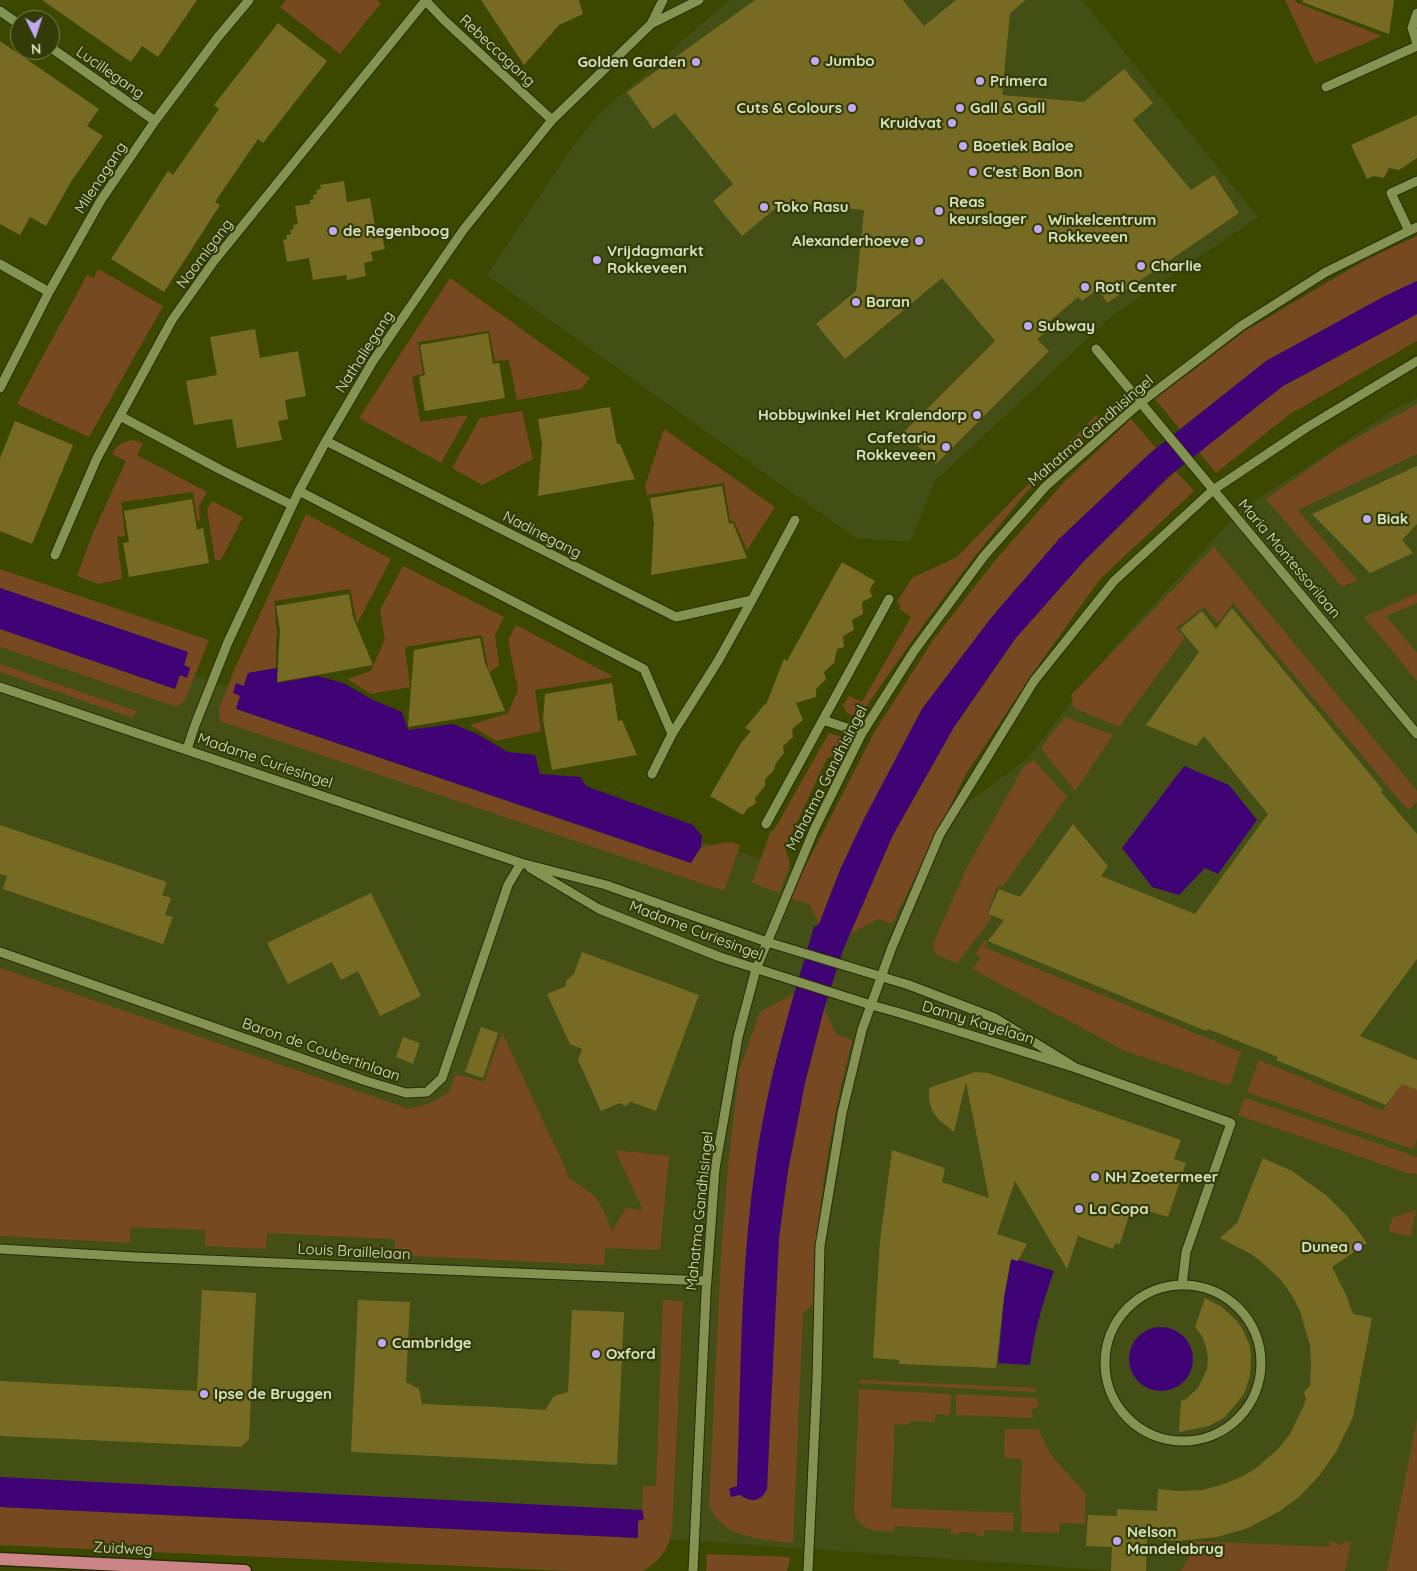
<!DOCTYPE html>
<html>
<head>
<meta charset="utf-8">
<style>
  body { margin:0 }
  #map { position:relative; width:1417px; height:1571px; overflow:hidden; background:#3c4800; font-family:Quicksand,sans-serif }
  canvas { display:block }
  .north { position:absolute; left:10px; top:10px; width:50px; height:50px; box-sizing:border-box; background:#333c08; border:1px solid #757e51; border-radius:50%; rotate:176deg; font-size:14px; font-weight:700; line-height:20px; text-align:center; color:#d7e0bf }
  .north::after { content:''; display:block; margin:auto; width:18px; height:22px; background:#c1a8f3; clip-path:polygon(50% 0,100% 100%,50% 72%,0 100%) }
</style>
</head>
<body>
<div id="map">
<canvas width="1417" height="1571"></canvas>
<div class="north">N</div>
</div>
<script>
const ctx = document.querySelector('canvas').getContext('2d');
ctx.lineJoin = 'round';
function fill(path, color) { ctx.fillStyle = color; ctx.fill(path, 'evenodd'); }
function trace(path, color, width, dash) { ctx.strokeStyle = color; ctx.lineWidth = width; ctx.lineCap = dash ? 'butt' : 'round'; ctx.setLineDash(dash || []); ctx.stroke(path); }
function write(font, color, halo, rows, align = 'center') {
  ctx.font = font + ' Quicksand,sans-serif'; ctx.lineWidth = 4.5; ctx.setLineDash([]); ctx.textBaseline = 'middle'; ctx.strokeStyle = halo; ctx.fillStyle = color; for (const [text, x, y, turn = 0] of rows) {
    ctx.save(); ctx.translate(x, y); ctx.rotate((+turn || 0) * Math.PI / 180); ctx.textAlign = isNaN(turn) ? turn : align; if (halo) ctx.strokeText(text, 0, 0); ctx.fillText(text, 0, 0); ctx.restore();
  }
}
fill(new Path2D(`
  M729 0H1082L1258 217 1113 315 935 481 910 542 856 538 487 275 573 146 598 115Z
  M1417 398V1480L1391 1571H1116L0 1491V608L567 804 855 885 1026 760 1112 650 1240 511 1401 405Z`), '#444f16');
fill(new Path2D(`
  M286 0H377L381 3 340 54 280 7Z
  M1285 0H1296L1295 2 1382 36 1315 64Z
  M1417 236V281L1385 296 1266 361 1180 429 1155 399 1245 331 1367 259Z
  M98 269 163 306 89 437 17 404 87 275 94 278Z
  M450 278 590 378 581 389 517 400 509 360 495 361 489 331 418 342 423 374 412 376 420 422 468 415 441 463 359 418Z
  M1417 314V341L1290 414 1216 473 1199 452 1283 386Z
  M1417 404V454L1298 510 1357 580 1342 587 1266 499 1337 449Z
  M522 411 533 459 482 485 452 468 480 418Z
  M1096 415 1100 421C1076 444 1047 468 1026 493 968 562 915 635 864 710L853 715 848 714 843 706 849 696 862 702 911 617 899 609 901 605 897 602 912 578 957 557Z
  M1131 419 1156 448 1059 539 991 618 922 709 864 819 840 870 819 924 810 905 793 899 792 897 808 861 875 731 933 640 993 563 1064 482Z
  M664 429 775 507 747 550 734 521H730L724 483 647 495 645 486Z
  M132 440 143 443 137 455 207 492 199 506 200 521H197L193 492 121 502 125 536 117 537 122 579 98 584 77 576 92 535 126 461 112 454C117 445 122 442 132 440Z
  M1176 471 1194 491 1100 579 1035 670 966 774 892 924 879 919 849 934 893 835 954 727 1015 639 1084 561Z
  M212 501 243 517 221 560H215L207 510Z
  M306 514 391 559 357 624 350 589 274 601 277 636 276 640V668L248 673 236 709 690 863 701 847 730 842 740 845 724 891 220 721 219 709 235 668Z
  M1214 547 1417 791V802L1408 810 1233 603 1218 623 1204 607 1176 628 1185 638 1119 727 1074 708 1071 695Z
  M403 566 504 617 495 635 499 665 489 673 482 635 405 647 410 687 371 694 347 679 371 671 385 639 380 610Z
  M0 569 209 640 185 700 177 707 0 647V629L175 689 180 675 190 668 184 665 188 652 0 588Z
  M1417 593V603L1386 616 1417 653V681L1364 617Z
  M516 625 614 677 535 690 541 731 496 741 470 725 508 713 518 690 508 640Z
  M0 664 136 711 133 718 0 672Z
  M1065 717 1113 735 1075 791 1041 748Z
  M829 733 840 736 845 746 843 752 827 758 785 848 790 864 779 893 752 883 764 850 770 832 774 830Z
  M1034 760 1067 797 1003 886 998 885 987 914 992 918 957 963 936 955 933 944 966 869 1024 766Z
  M985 940 988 941 984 947 1241 1052 1230 1086 1125 1051 972 969 981 958 975 954Z
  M0 968 409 1109 430 1103 449 1092 456 1074 484 1082 502 1032 567 1172 568 1178C598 1196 599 1199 612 1231L626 1208 643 1210 615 1150 669 1156 660 1250 605 1248 604 1265 394 1255 395 1239 267 1233 266 1249 205 1246V1230L131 1227 130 1243 0 1236Z
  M794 994 771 1079 755 1169 746 1253 737 1486 729 1488 740 1495 767 1489 779 1238 788 1171 805 1083 824 1009 836 1034 852 1040C837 1099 825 1159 819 1220 816 1247 812 1276 814 1304L803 1313 793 1543C768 1540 734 1539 717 1519 714 1515 712 1510 709 1505L721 1255 728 1167 739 1071 760 1012Z
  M1259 1060 1383 1111 1402 1084 1416 1090 1417 1088V1139L1413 1149 1247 1092Z
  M1245 1098 1417 1157V1174L1407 1173 1238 1115Z
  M1416 1210 1411 1236 1389 1232 1392 1218Z
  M663 1300 683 1301 672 1530C669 1549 660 1561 643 1571H570L0 1545V1507L638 1538V1521L644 1519 642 1510 643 1486H656Z
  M860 1380 1036 1388V1392L859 1383Z
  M859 1389 951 1394 950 1415 935 1414V1422L910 1421 909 1425 895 1424 891 1508 1014 1513 1013 1531 984 1530V1536L976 1535V1533L960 1532 959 1535 951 1534V1529L894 1526V1532C876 1531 861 1532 854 1513Z
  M956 1394 1037 1398 1039 1406 1031 1410 1033 1418 956 1415Z
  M1417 1419V1571H1387Z
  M1005 1429H1038L1051 1455 1085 1493V1524L1060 1523 1059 1533 1021 1532 1022 1509 1020 1508 1022 1459 1004 1458Z
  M1193 1541 1329 1547 1330 1541 1335 1542 1338 1545H1342L1345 1541 1351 1542 1345 1571H1181L1189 1557V1545Z
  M707 1554 789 1557 790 1559 787 1571H706Z`), '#774921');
fill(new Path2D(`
  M1417 281V314L1283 386 1168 477 1084 561 1015 639 954 727 893 835 843 950 824 1009 805 1083 788 1171 779 1238 767 1489C761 1502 751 1503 740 1495L731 1497 729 1489 737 1486C741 1380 740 1274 755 1169 766 1086 790 1007 814 927L819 924 840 870 864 819 922 709 991 618 1059 539 1149 454 1266 361 1385 296Z
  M0 588 188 652 184 665 190 668 187 678 180 675 175 689 0 629Z
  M276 668H278L277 683 317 676 343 683 373 700 402 712 408 730 453 724 477 734 508 752 535 755 540 774 580 777 586 786 693 825 702 836 701 847 691 863 236 709 240 696 233 693 236 683 244 686 248 673Z
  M1184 766 1229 785 1257 820 1218 874 1205 868 1179 895 1152 887 1122 848Z
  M1011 1259 1019 1260 1054 1271C1043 1302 1034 1332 1030 1365L998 1363 1004 1297Z
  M1129 1359a32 32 0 1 1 64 0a32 32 0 1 1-64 0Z
  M0 1477 642 1510 644 1519 638 1521V1538L0 1507Z`), '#400376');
fill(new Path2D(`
  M42 0H197L158 57 142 46 131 62Z
  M481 0H579L583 14 559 25 524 65Z
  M755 0H903L924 26 956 0H1026L1010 13 1002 95 1084 102 1124 69 1153 103 1133 120 1191 190 1214 175 1239 213 1107 303 1098 289 1082 301 1078 297 1049 322 1053 326 1037 339 1049 351 936 464 904 432 995 341 942 278 845 359 816 324 856 291 864 210 783 202 742 236 713 201 733 184 675 113 653 129 627 92Z
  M1303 0H1394L1389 34 1302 2Z
  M278 23 327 61 263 143 258 139 215 202 220 205 164 292 111 259 168 171 173 175 219 109 214 105Z
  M0 41 99 109 87 126 103 136 72 180 46 226 30 217 20 235 0 224Z
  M1417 115V158L1399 170 1389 168 1384 178 1373 176 1367 179 1351 145Z
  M344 181 347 202 370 198 376 232 381 231 385 249 371 252 373 261 364 263 366 276 347 280 346 275 313 280 309 258 287 262 283 240 287 239 286 235 291 234 290 230 294 229 293 225 298 224 295 206 310 204V200L314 199 313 195 317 194 316 190 321 189 320 185Z
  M255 329 260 358 298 351 306 396 285 400 288 419 278 421 282 440 237 448 232 419 194 425 186 381 217 375 210 337Z
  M488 333 493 364 499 363 505 398 425 411 419 377 425 375 420 345Z
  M610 407 617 444H620L635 479 538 496 542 443 538 419Z
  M15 421 73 445 32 544 0 531V458Z
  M1417 466V524L1402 540 1413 553 1370 573 1312 514Z
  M722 486 729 524 733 523 747 558 651 575 654 523 650 498Z
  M192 499 197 530 203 528 209 563 129 577 123 543 129 542 124 511Z
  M842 562 875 581 870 589 872 597 862 602 863 614 852 620 854 630 843 636 844 647 837 649 834 663 824 672 826 679 816 689V697L796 703 803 720 792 729 793 737 783 746 784 753 776 763 774 770 765 779V786L755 798 756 803 747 809 743 815 710 796 741 743 751 731 745 728 765 704 766 705 784 659 787 661Z
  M349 594 353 617 373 665 277 682 280 630 276 606Z
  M1232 608 1383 790 1381 792 1417 834V959L1360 1036 1417 1060V1090L1402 1084 1386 1105 1276 1060 1278 1057 1208 1029 1206 1031 988 941 1004 920 988 914 999 889 1020 897 1073 824 1108 866 1101 876 1195 914 1268 814 1204 736 1196 746 1146 725 1199 652 1180 629 1202 611 1216 629Z
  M480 638 485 663 505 711 408 727 414 650Z
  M612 683 618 721 622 720 637 755 552 770 543 720 545 694Z
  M0 825 167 882 162 895 171 898 165 915 173 917 163 944 3 889 7 876 0 874Z
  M371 893 421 996 380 1016 358 971 341 980 332 962 288 984 267 943Z
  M582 952 699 995 656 1111 631 1102 625 1106 620 1103 601 1111 578 1060 582 1049 570 1044 547 994 566 986V981L574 974Z
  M481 1027 498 1033 483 1078 465 1072Z
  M403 1037 420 1043 413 1064 396 1057Z
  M975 1072 988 1073 1181 1140 1174 1159 1186 1163 1168 1217 1132 1206 1120 1244 1115 1243 1113 1249 1078 1236 1067 1269 1015 1181 997 1234 1027 1244 1018 1261 1011 1259 1004 1297 996 1368 899 1364V1360L873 1358 880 1241 892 1150 945 1168 942 1182 989 1198 966 1082 954 1132 938 1119 932 1110 929 1099V1088Z
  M1263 1158 1292 1171 1326 1195 1347 1216 1367 1243 1332 1267 1346 1295 1353 1314 1372 1318 1353 1417 1336 1452 1319 1476 1299 1497 1280 1511 1248 1528 1217 1537 1178 1541 1147 1538 1146 1571H1111L1112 1547 1086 1546 1088 1515 1117 1516V1509L1157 1511 1158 1489 1177 1491 1202 1490 1221 1485 1239 1478 1255 1469 1278 1449 1290 1434 1303 1407 1306 1399 1304 1392 1310 1386 1311 1364 1310 1345 1300 1311 1291 1294 1280 1279 1264 1264 1251 1254 1220 1238 1237 1223Z
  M202 1290 256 1293 249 1439 241 1447 0 1436V1381L197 1391Z
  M1205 1298 1222 1307 1236 1320 1242 1328 1250 1346 1251 1356 1250 1376 1244 1394 1225 1417 1209 1426 1179 1432 1181 1401 1186 1399 1198 1388 1207 1369 1208 1358 1206 1347 1202 1336 1195 1327Z
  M358 1300 410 1302 406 1382 419 1389 422 1404 495 1407 545 1410 554 1396 568 1392 572 1310 624 1312 617 1465 351 1452Z`), '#776b24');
const minor = new Path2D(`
  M425 0 444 20 552 120
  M0 11 20 25
  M1417 13 1412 28 1417 44
  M651 24 663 0
  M50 47 155 121
  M1326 87 1417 46
  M1409 231 1391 193 1417 181
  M0 264 49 292
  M1096 349 1417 734
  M0 388 49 292 101 200 155 121 218 37 249 0
  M120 416 221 470 292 505
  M326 441 676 617 752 600
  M299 491 644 669 672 734
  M55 555 97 458 172 320 214 261 426 0
  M0 687 521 863 606 885 767 942 909 985 995 1018 1076 1068
  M823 720 862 733
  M187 749 195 725 228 642 299 491 326 441 373 361 439 265 464 229 552 120 651 24 699 0
  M652 774 672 734 718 661 752 600 795 520
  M766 824 889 599
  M530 868 599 909 720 957 871 1005 900 1013 1076 1068 1231 1123 1186 1252 1182 1285
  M0 952 366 1081 406 1093 427 1092 442 1078 508 885 521 863
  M0 1249 135 1257 707 1281
  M1105 1363a78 78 0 1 1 156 0a78 78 0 1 1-156 0Z
  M693 1571 706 1293 715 1169 738 1037 756 969 814 830 862 733 914 651 984 556 1046 486 1140 403 1241 326 1326 272 1417 227
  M808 1571 817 1380 820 1246 842 1113 862 1030 892 947 940 834 1034 681 1114 581 1213 490 1306 428 1417 361`);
const major = new Path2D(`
  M0 1559 245 1571`);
trace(minor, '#252c09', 11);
trace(major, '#252c09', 15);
trace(minor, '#859352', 9);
trace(major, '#cc8586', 12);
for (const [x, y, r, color] of [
  [815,61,5,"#c1a8f3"],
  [696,62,5,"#c1a8f3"],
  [980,81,5,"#c1a8f3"],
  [852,108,5,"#c1a8f3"],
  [960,108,5,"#c1a8f3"],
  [952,123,5,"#c1a8f3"],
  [963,146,5,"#c1a8f3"],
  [973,172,5,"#c1a8f3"],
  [764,207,5,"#c1a8f3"],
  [939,211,5,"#c1a8f3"],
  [1038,229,5,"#c1a8f3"],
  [333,231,5,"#c1a8f3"],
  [919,241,5,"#c1a8f3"],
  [597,260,5,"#c1a8f3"],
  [1141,266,5,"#c1a8f3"],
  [1085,287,5,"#c1a8f3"],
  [856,302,5,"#c1a8f3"],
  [1028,326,5,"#c1a8f3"],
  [977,415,5,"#c1a8f3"],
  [946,447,5,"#c1a8f3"],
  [1367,519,5,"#c1a8f3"],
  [1095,1177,5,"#c1a8f3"],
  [1079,1209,5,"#c1a8f3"],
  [1358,1247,5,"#c1a8f3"],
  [382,1343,5,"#c1a8f3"],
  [596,1354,5,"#c1a8f3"],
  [204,1394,5,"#c1a8f3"],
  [1117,1541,5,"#c1a8f3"]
]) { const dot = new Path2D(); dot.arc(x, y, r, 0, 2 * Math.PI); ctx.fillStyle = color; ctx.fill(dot); trace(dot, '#333c08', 2); }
write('15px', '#d7e0bf', '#333c08', [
  ["Rebeccagang",497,51,43],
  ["Lucillegang",110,73,35],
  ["Milenagang",101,178,-57],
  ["Naomigang",205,254,-53],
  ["Nathaliegang",365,352,-57],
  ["Mahatma Gandhisingel",1091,431,-41],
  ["Nadinegang",542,535,27],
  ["Maria Montessorilaan",1289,559,50],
  ["Madame Curiesingel",265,761,19],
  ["Mahatma Gandhisingel",827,778,-63],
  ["Madame Curiesingel",696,931,21],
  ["Danny Kayelaan",978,1023,17],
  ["Baron de Coubertinlaan",321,1050,19],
  ["Mahatma Gandhisingel",700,1211,-84],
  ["Louis Braillelaan",354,1252,3],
  ["Zuidweg",123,1549,3]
]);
write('bold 15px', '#d7e0bf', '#333c08', [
  ["Jumbo",825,61],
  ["Golden Garden",686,62,"right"],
  ["Primera",990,81],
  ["Cuts & Colours",842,108,"right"],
  ["Gall & Gall",970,108],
  ["Kruidvat",942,123,"right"],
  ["Boetiek Baloe",973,146],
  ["C'est Bon Bon",983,172],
  ["Reas",949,202],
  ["keurslager",949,219],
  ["Toko Rasu",774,207],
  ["Winkelcentrum",1048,220],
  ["Rokkeveen",1048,237],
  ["de Regenboog",343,231],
  ["Alexanderhoeve",909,241,"right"],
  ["Vrijdagmarkt",607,251],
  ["Rokkeveen",607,268],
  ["Charlie",1151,266],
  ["Roti Center",1095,287],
  ["Baran",866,302],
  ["Subway",1038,326],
  ["Hobbywinkel Het Kralendorp",967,415,"right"],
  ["Cafetaria",936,438,"right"],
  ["Rokkeveen",936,455,"right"],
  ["Biak",1377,519],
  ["NH Zoetermeer",1105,1177],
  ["La Copa",1089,1209],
  ["Dunea",1348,1247,"right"],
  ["Cambridge",392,1343],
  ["Oxford",606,1354],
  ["Ipse de Bruggen",214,1394],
  ["Nelson",1127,1532],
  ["Mandelabrug",1127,1549]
], 'left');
</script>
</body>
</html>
